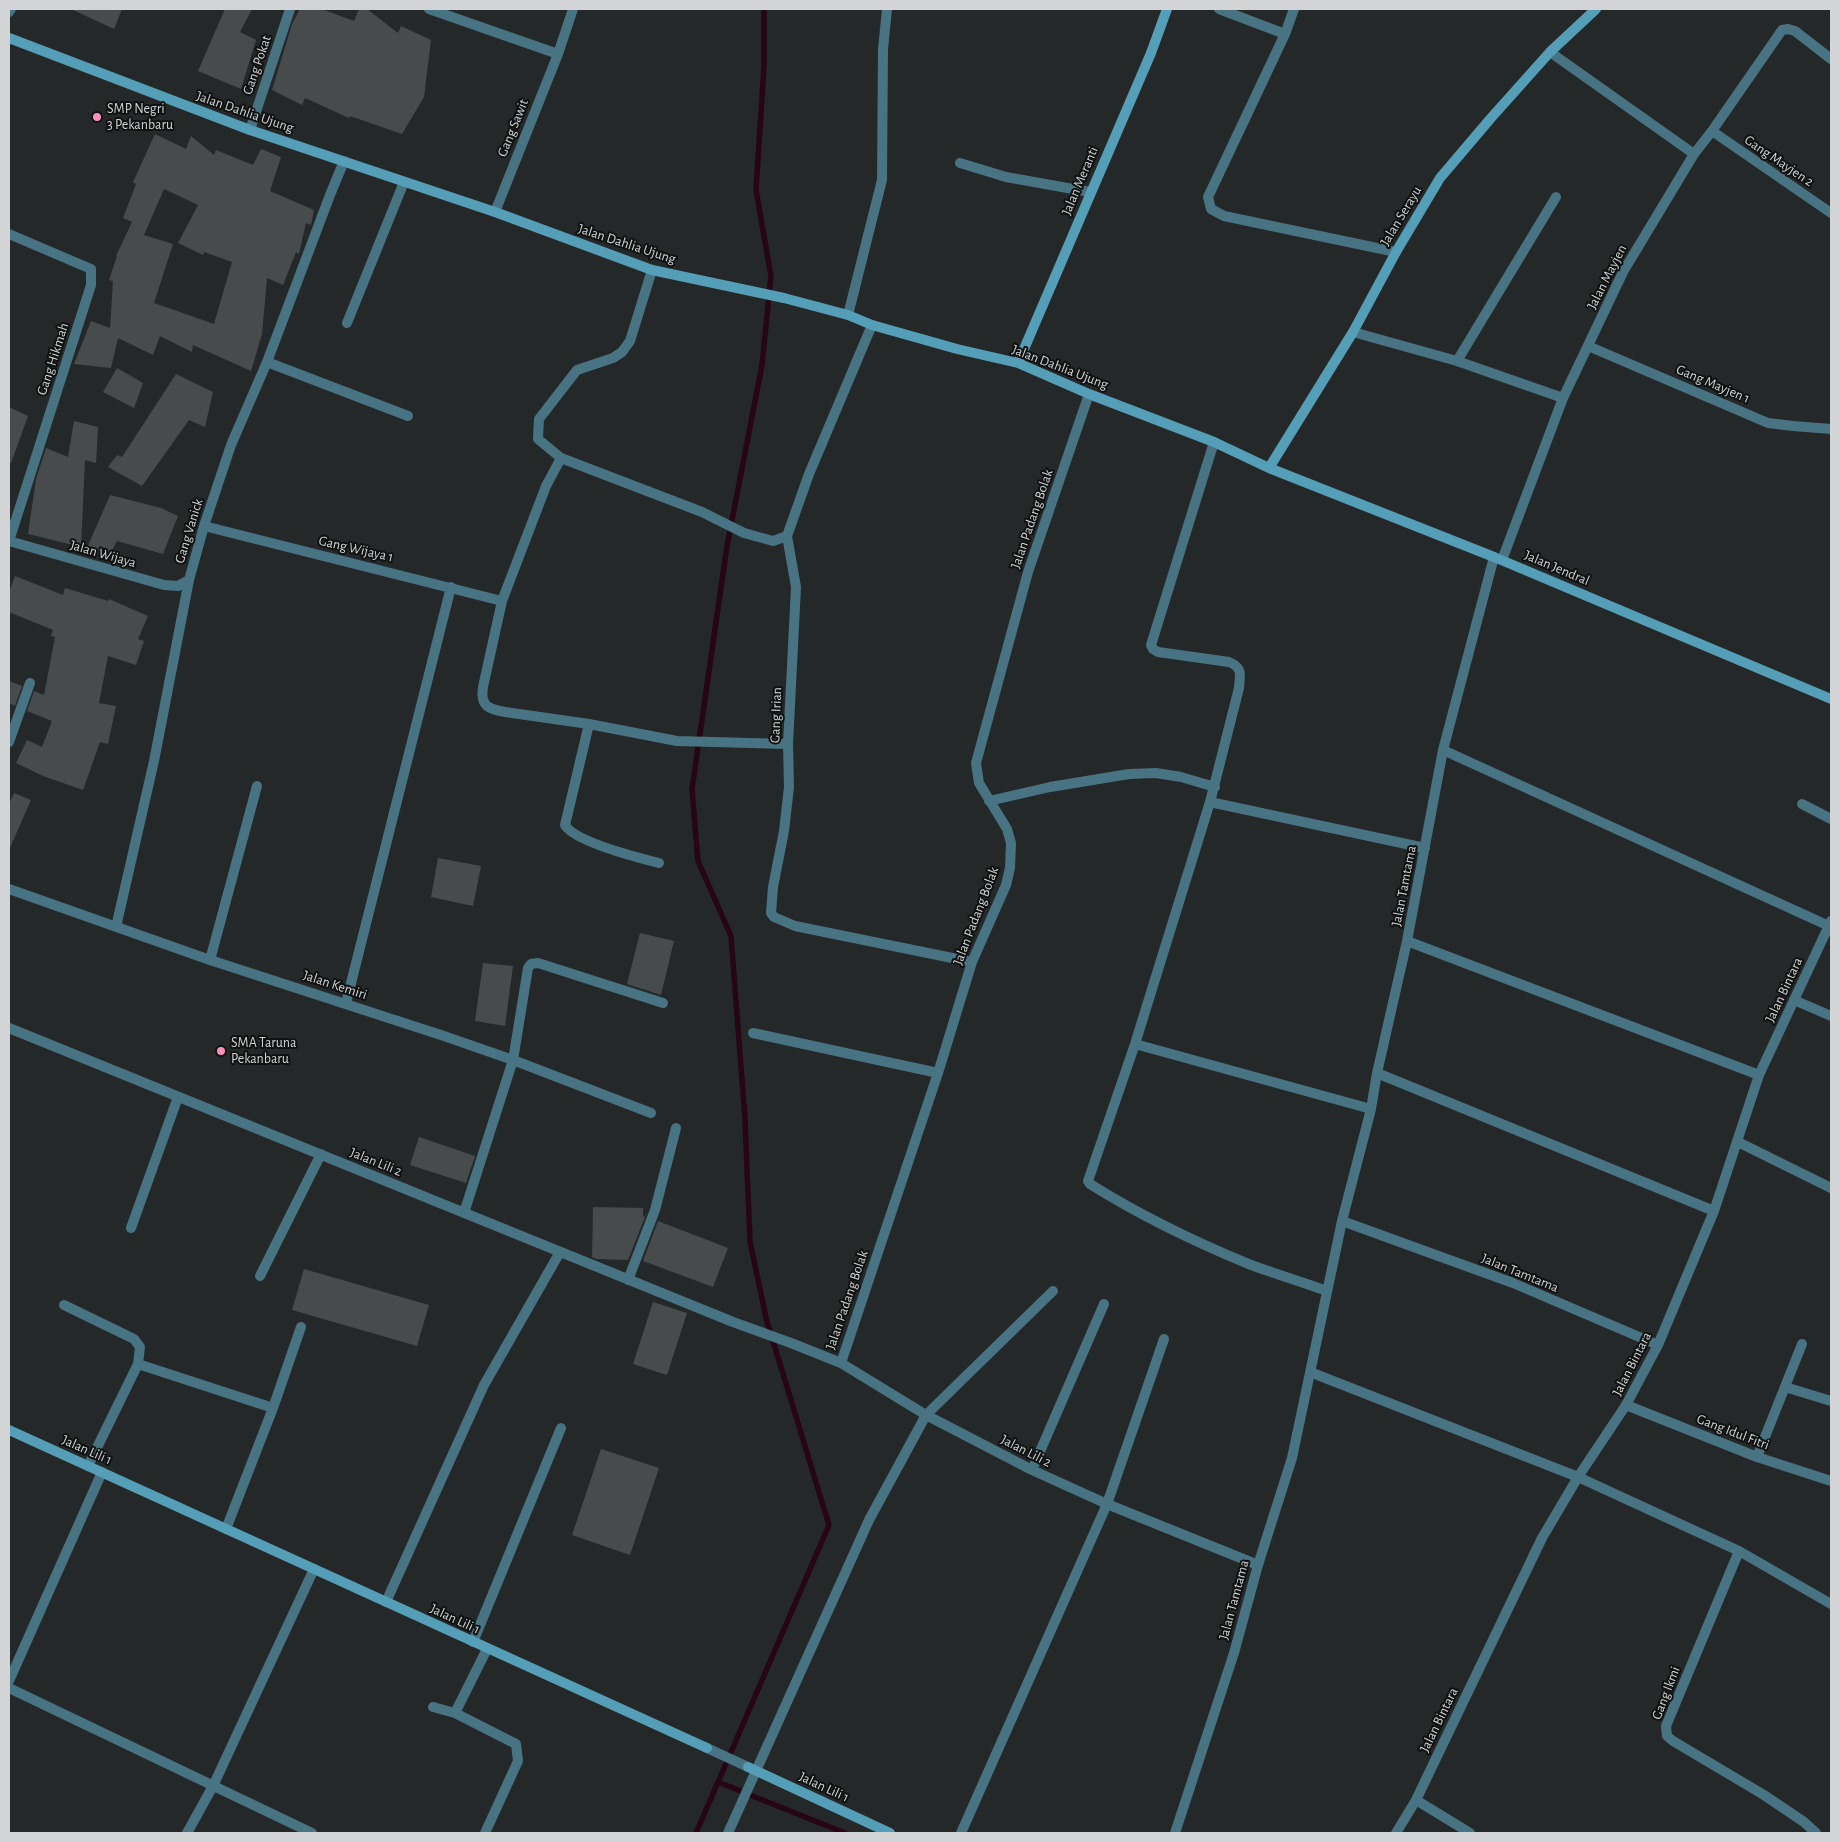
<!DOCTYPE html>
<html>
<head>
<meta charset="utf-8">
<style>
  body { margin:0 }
  #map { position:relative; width:1840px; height:1842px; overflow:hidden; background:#252829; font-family:"Alegreya Sans",sans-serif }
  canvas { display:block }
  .frame { position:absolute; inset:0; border:10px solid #d2d4d5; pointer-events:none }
</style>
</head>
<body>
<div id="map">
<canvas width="1840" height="1842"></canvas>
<div class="frame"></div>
</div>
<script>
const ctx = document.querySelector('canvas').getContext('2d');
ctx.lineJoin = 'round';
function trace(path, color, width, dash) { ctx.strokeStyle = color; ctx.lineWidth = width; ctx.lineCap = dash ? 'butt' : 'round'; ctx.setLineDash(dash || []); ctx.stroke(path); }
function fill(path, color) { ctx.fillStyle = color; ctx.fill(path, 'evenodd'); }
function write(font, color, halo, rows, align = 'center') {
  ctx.font = font + ' "Alegreya Sans",sans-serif'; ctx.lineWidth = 4; ctx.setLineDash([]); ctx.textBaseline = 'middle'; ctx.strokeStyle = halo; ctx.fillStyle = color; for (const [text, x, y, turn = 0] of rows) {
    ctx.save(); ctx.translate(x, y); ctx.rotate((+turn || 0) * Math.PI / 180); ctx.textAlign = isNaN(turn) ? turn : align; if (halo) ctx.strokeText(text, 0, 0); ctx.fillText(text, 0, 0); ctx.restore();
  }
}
trace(new Path2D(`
  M718 1782 845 1833
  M696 1833 829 1525 766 1318 750 1241 745 1119 731 936 698 861 692 789 727 546 762 365 771 276 756 190 764 66V9`), '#260515', 5.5);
fill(new Path2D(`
  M71 9H122L114 29Z
  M225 9H252L240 32 256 40 241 89 198 71Z
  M300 9H322L354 21 359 9H367L398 33 401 26 431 40 424 97 402 134 350 116 349 118 305 98 302 105 272 90 292 24Z
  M155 134 186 149 191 136 214 155 216 150 253 165 261 149 281 157 270 191 314 210 311 225 306 223 299 254 296 252 283 285 267 278 262 334 251 371 193 345 192 352 160 336 153 355 118 338 111 368 74 364 91 321 110 328 113 281 109 280 117 256H116L132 222 123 218 136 184 133 182ZM164 189 198 205 178 243 203 255 204 252 232 262 214 324 154 303 173 244 144 235Z
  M117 368 143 383 134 408 103 392Z
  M176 374 213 392 205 427 189 420 142 486 108 467 117 455 122 457Z
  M9 407 28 416 11 463 9 462Z
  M74 421 98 427 96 463 85 460 81 547 28 534 36 479 46 448 68 457Z
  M110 495 161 508 178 516 163 554 117 541 108 558 87 548Z
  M15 576 63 595 65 588 108 601 109 599 148 616 138 639 144 641 136 665 108 656 99 703 116 706 108 744 100 742 83 790 43 776 16 763 27 740 42 747 52 721 27 711 34 691 44 695 55 637 51 636 53 630 9 612V592Z
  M9 681 22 686 15 706 9 703Z
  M14 793 31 800 9 850V804Z
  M438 858 481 866 473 906 431 897Z
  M640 933 674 941 661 995 627 984Z
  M483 963 513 966 505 1026 475 1021Z
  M419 1137 475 1156 466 1183 410 1165Z
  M593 1207 643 1208V1216L645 1217 628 1260 597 1259 592 1257Z
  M658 1221 728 1248 713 1287 643 1261Z
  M304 1269 429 1305 417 1346 292 1310Z
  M653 1302 687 1313 667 1375 633 1364Z
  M601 1449 659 1468 630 1555 572 1535Z`), '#484b4c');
trace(new Path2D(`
  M347 323 404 182`), '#487383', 10);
trace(new Path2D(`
  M429 9 558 54
  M1219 9 1285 34
  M1294 9 1285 34 1208 197 1211 209 1224 216 1396 252
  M9 12 11 9
  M1550 52 1694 154
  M250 130 290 9
  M1712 131 1831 213
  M960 163 1006 177 1090 192
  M495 212 558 54 573 9
  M9 234 91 269V285L9 541
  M652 270 630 341 622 352 613 358 577 370 539 419 538 439 561 458 702 512 744 533 773 541 787 536
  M848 315 882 180 883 49 887 9
  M872 325 809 474 787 536 796 587 788 744 789 787 784 831 773 887 771 913 774 917 795 926 972 962
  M1353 332 1457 361 1563 398
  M1588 346 1768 423 1793 426 1831 429
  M1457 361 1556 197
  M267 362 408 416
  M1214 442 1151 645 1153 649 1158 652 1229 662C1243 668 1240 674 1239 688L1210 802 1135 1044 1088 1181 1090 1184C1141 1216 1195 1242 1251 1265 1276 1274 1302 1282 1327 1291
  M561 458 546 486 502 601 483 687C480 706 488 709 505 712L589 724 677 741 788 744
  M204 526 502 601
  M9 541 164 585 178 586 189 580
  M1502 560 1563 398 1623 272 1694 154 1712 131 1782 30 1788 29 1795 31 1831 59
  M589 724 565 825C575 842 639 858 659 863
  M9 742 30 683
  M1443 750 1829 926
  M989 801 1050 787 1129 774 1156 773 1181 777 1215 787
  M1210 802 1425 848
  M1802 804 1831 819
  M9 889 210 960 444 1036 513 1060 651 1113
  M116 927 154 761 189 580 204 526 231 445 267 362 330 195 344 161
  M1407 941 1759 1075
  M210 960 257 786
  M1794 1000 1831 1016
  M346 1003 451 587
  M9 1028 733 1322 791 1343 841 1363 926 1415 1032 1470 1107 1504 1258 1565
  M753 1033 938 1073
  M1135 1044 1371 1109
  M1377 1073 1714 1211
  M1738 1142 1831 1188
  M464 1213 513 1060 528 968 531 964 538 963 663 1003
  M1342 1221 1513 1283 1658 1345
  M131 1228 178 1097
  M260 1276 321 1154
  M628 1280 655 1210 676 1128
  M64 1305 134 1339 140 1347 138 1364 88 1466
  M841 1363 938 1073 972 962 1006 885 1010 868 1011 843 1007 829 979 783 976 763 1028 572 1089 394
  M138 1364 273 1408 226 1529
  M1310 1372 1578 1477 1739 1551 1831 1604
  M1785 1387 1831 1401
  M1626 1405 1757 1457 1831 1481
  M273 1408 301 1327
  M1757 1457 1802 1344
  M1032 1470 1104 1304
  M1739 1551 1666 1726 1667 1736 1673 1741 1764 1795 1804 1822 1816 1833
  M386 1602 484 1385 560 1252
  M473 1642 561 1428
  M9 1681 102 1472
  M9 1688 312 1833
  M433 1707 455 1713 516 1744 518 1761 485 1833
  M455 1713 487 1649
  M707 1748 748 1767
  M1416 1800 1470 1833
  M187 1833 213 1786 314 1569
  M728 1833 869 1520 926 1415 1053 1291
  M961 1833 1107 1504 1164 1339
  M1175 1833 1234 1653 1258 1565 1292 1458 1342 1221 1371 1109 1377 1073 1407 941 1443 750 1494 557
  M1396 1833 1416 1800 1542 1538 1578 1477 1626 1405 1658 1345 1714 1211 1759 1075 1831 921`), '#487383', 10);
trace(new Path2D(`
  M9 38 250 130 495 212 652 270 784 298 848 315 872 325 957 349 1018 363 1089 394 1214 442 1269 468 1494 557 1831 699
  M1018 363 1151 53 1167 9
  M1269 468 1353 332 1396 252 1440 178 1491 118 1550 52 1596 9
  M9 1430 707 1748
  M748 1767 890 1833`), '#559eb7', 10);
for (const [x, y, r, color] of [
  [97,117,5,"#fe8ebe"],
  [221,1051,5,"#fe8ebe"]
]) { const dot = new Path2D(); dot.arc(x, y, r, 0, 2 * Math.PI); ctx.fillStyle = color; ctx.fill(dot); trace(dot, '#0f1111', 2); }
write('14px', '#d2d4d5', '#0f1111', [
  ["Gang Pokat",257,65,-71],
  ["Jalan Dahlia Ujung",245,112,19],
  ["Gang Sawit",513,128,-68],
  ["Gang Mayjen 2",1779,161,34],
  ["Jalan Meranti",1080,181,-67],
  ["Jalan Serayu",1401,216,-59],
  ["Jalan Dahlia Ujung",627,244,18],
  ["Jalan Mayjen",1607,277,-63],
  ["Gang Hikmah",53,359,-72],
  ["Jalan Dahlia Ujung",1060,367,21],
  ["Gang Mayjen 1",1713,384,23],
  ["Jalan Padang Bolak",1032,519,-71],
  ["Gang Vanick",189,531,-73],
  ["Gang Wijaya 1",356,549,13],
  ["Jalan Wijaya",103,554,16],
  ["Jalan Jendral",1557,568,23],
  ["Gang Irian",776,715,-88],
  ["Jalan Tamtama",1404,886,-79],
  ["Jalan Padang Bolak",976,916,-69],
  ["Jalan Kemiri",335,985,18],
  ["Jalan Bintara",1784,990,-65],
  ["Jalan Lili 2",376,1162,22],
  ["Jalan Tamtama",1520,1273,22],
  ["Jalan Padang Bolak",847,1300,-71],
  ["Jalan Bintara",1632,1364,-63],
  ["Gang Idul Fitri",1733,1432,21],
  ["Jalan Lili 1",87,1450,24],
  ["Jalan Lili 2",1026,1451,27],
  ["Jalan Tamtama",1234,1600,-75],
  ["Jalan Lili 1",455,1619,25],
  ["Gang Ikmi",1666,1693,-69],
  ["Jalan Bintara",1439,1720,-64],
  ["Jalan Lili 1",824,1787,25]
]);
write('14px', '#d2d4d5', '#0f1111', [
  ["SMP Negri",107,109],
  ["3 Pekanbaru",107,125],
  ["SMA Taruna",231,1043],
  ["Pekanbaru",231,1059]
], 'left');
</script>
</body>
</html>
